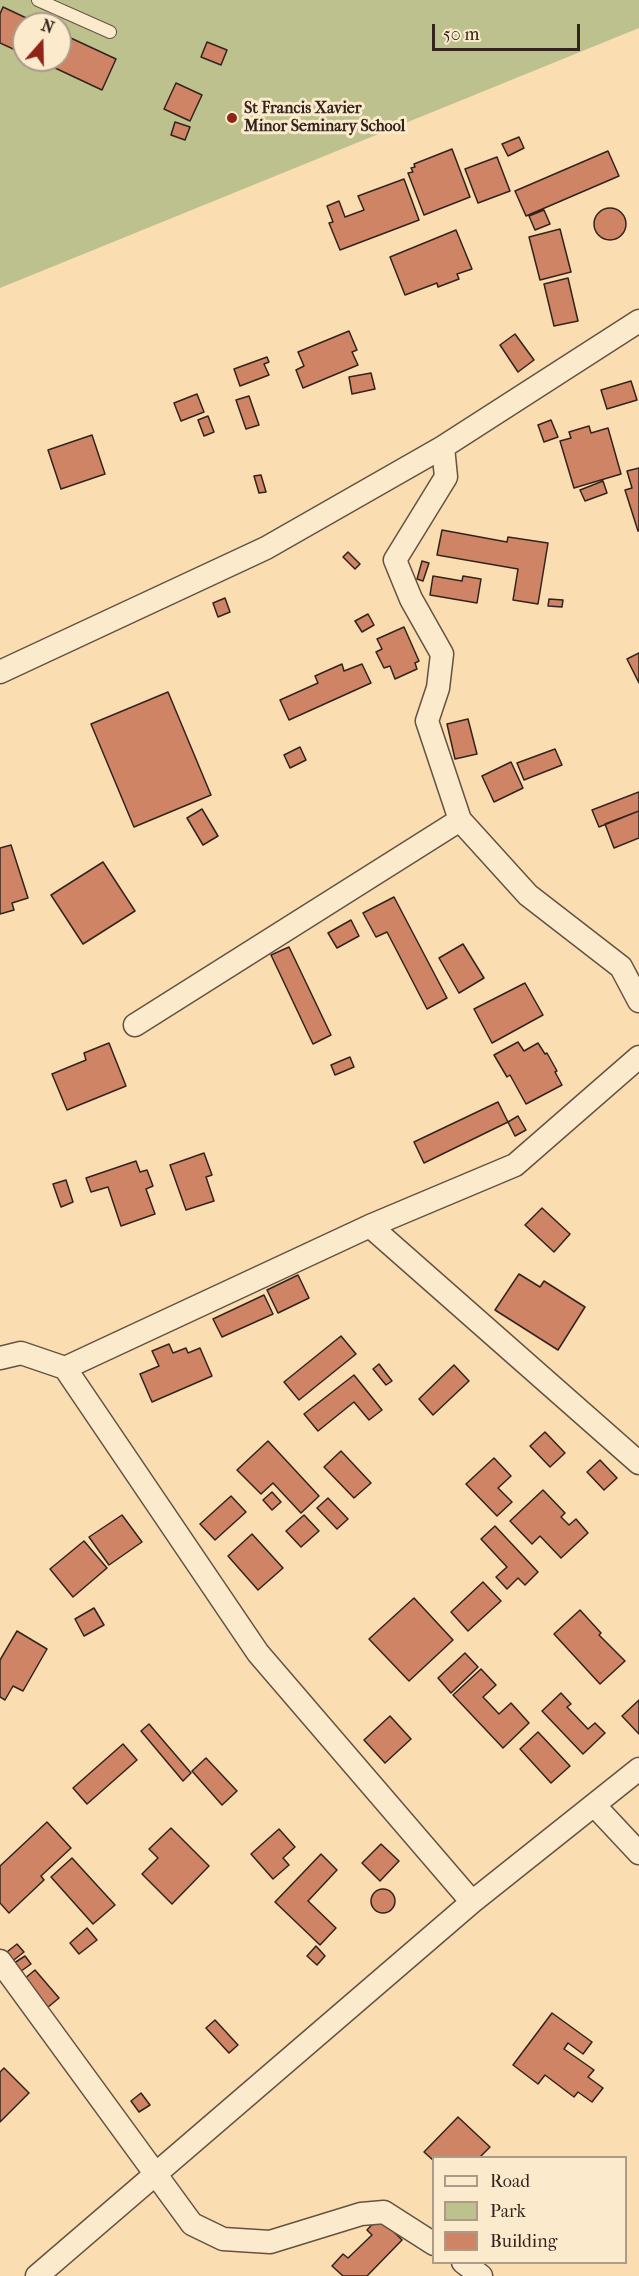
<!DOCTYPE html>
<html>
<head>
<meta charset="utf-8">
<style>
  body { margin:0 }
  #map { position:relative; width:639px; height:2276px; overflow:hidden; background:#fadeb2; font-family:"IM FELL French Canon",serif }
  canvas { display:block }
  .legend { position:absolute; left:432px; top:2156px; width:195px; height:108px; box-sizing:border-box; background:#fceacd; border:2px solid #ab9b87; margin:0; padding:8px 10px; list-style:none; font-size:18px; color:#32241d }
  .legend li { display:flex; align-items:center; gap:12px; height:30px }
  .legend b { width:30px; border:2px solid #ab9b87 }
  .north { position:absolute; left:12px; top:12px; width:60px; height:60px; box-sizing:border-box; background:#fceacd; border:2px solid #ab9b87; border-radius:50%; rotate:20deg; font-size:16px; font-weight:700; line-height:24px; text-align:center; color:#32241d }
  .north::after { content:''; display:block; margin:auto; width:21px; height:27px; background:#8f2418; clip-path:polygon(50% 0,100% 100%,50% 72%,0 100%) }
  .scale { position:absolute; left:432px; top:24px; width:148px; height:27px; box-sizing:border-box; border:3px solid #32241d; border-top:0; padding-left:8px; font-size:18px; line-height:21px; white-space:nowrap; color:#32241d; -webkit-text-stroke:4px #fceacd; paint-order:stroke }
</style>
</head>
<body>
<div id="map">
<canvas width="639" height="2276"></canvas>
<ul class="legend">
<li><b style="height:8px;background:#fceacd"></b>Road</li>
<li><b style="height:16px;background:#bdc18d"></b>Park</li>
<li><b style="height:16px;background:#d08466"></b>Building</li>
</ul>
<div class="north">N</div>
<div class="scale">50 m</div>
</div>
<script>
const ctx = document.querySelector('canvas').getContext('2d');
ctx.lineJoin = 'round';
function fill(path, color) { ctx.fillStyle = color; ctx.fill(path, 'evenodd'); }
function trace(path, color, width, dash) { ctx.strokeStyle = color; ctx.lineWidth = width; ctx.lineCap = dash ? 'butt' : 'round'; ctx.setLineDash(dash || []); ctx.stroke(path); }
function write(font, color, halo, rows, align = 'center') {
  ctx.font = font + ' "IM FELL French Canon",serif'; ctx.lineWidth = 6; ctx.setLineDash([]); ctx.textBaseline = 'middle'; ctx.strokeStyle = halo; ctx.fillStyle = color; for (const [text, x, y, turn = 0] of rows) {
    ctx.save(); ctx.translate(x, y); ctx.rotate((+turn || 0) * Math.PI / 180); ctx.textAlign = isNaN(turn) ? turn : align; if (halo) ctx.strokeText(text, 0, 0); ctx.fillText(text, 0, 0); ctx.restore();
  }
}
fill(new Path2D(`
  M0 0H639V28L0 288ZM24 24H60V60H24Z`), '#bdc18d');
const building = new Path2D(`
  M3 7 39 24H24V54L0 43V14Z
  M60 33 116 59 102 90 38 60H60Z
  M207 42 227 50 221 65 201 57Z
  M176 83 202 95 190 121 164 109Z
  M175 122 190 127 185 140 171 135Z
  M519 137 524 148 508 156 502 144Z
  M452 149 470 197 424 215 408 173 413 172 411 168 415 167 414 164Z
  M608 151 619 176 526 216 515 191Z
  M497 157 510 191 478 203 465 169Z
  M404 179 419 220 340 250 329 223 333 222 327 206 339 201 345 217 364 210 358 196Z
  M594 224a16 16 0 1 1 32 0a16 16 0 1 1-32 0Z
  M544 210 550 224 535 230 529 216Z
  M560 229 571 272 540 280 529 237Z
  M456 230 472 269 457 274 459 279 438 287 437 283 405 295 390 257Z
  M568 278 578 321 554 326 544 284Z
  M349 331 357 350 352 352 358 365 303 388 296 370 304 366 298 352Z
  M515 334 534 360 518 372 500 345Z
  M267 357 269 362 264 364 269 375 240 386 234 369Z
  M371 373 375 389 352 394 349 377Z
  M631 381 637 400 607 409 601 390Z
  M197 394 204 412 181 421 174 403Z
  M249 396 259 425 246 429 236 400Z
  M208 416 214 432 204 436 198 420Z
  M551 420 558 437 544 442 538 425Z
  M589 426 591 433 608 428 621 474 574 488 560 441 571 438 569 432Z
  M92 435 105 474 61 489 48 450Z
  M639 468V531H638L625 490 632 488 627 471Z
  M261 475 266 492 259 493 254 476Z
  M603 481 607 493 585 501 580 490Z
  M442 530 507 542 508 537 548 543 538 604 513 600 518 569 437 555Z
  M348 552 360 564 355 569 343 557Z
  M422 561 429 563 423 581 417 579Z
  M433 576 462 581 463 576 481 579 477 603 430 595Z
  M225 598 230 612 218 617 213 603Z
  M549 599 563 600 562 607 548 606Z
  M368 614 374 625 362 632 355 621Z
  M404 627 419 661 415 663 417 669 395 679 390 666 384 668 376 652 382 649 377 639Z
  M639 653V683L627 659Z
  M342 664 344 671 362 664 371 683 289 720 280 700 318 683 315 676Z
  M168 692 211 795 134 827 91 724Z
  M468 719 477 754 455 759 447 724Z
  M300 747 306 760 290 768 284 755Z
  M555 749 562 765 524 780 517 763Z
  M511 762 523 788 494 802 482 776Z
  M639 792V811L599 827 592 810Z
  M202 809 218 836 203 845 187 818Z
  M639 811V838L614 848 605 824Z
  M11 845 28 898 12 903 14 910 0 914V848Z
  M103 862 135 911 83 944 51 895Z
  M394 897 447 998 427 1009 387 932 376 937 363 913Z
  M351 920 359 936 337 948 328 933Z
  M463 944 484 978 459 993 439 958Z
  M289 947 331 1035 313 1044 271 955Z
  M525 983 543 1015 492 1043 474 1009Z
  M518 1042 524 1051 538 1043 545 1054 547 1053 557 1071 555 1072 562 1085 526 1104 510 1075 507 1077 494 1055Z
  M109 1043 126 1086 67 1110 52 1074 86 1060 84 1053Z
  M350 1057 354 1067 335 1075 331 1065Z
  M498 1102 508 1122 424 1163 414 1142Z
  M518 1116 526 1130 515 1136 508 1122Z
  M204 1153 212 1175 206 1177 214 1201 186 1210 170 1165Z
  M136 1161 140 1172 147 1170 153 1186 146 1189 155 1214 121 1226 108 1187 91 1192 86 1178Z
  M66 1180 73 1202 61 1207 53 1184Z
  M542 1208 570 1234 554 1252 525 1225Z
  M519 1274 540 1287 544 1281 585 1307 558 1350 495 1310Z
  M298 1275 309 1298 278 1313 267 1290Z
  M264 1295 273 1314 222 1337 213 1319Z
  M341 1336 356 1354 299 1400 284 1382Z
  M169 1344 173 1353 186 1348 188 1353 200 1348 212 1376 152 1402 140 1374 159 1366 152 1351Z
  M379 1364 392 1381 386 1385 373 1369Z
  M454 1365 469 1381 433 1415 419 1399Z
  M354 1375 382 1410 369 1420 354 1402 318 1431 304 1414Z
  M545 1432 565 1453 550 1467 530 1446Z
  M268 1441 319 1496 301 1513 273 1483 261 1494 237 1470Z
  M341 1451 371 1483 354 1498 324 1467Z
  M494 1458 511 1476 498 1488 512 1502 497 1516 466 1484Z
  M600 1460 617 1478 604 1490 587 1472Z
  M543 1490 565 1513 561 1517 569 1525 576 1519 588 1533 561 1558 540 1536 532 1544 510 1521Z
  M272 1492 281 1502 272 1510 263 1500Z
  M231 1496 246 1512 215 1540 200 1524Z
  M328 1498 348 1519 337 1529 317 1508Z
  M122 1515 142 1542 109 1565 89 1537Z
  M304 1515 319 1531 301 1547 286 1531Z
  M495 1526 538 1572 525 1585 518 1578 507 1589 496 1577 507 1567 481 1539Z
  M252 1534 283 1568 258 1590 228 1556Z
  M84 1541 107 1568 73 1597 50 1569Z
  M483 1582 501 1601 468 1631 451 1612Z
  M414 1598 453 1640 409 1681 369 1639Z
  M94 1608 104 1625 84 1636 75 1619Z
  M580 1610 601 1633 599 1635 625 1661 600 1684 554 1634Z
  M17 1631 47 1649 23 1691 13 1686 5 1700 0 1697V1660Z
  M465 1653 478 1667 451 1693 438 1678Z
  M481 1669 496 1685 483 1697 499 1714 511 1703 529 1723 503 1748 453 1695Z
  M561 1693 571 1704 567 1707 588 1729 595 1723 605 1733 583 1754 542 1711Z
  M639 1700V1734L622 1716Z
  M390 1716 411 1739 385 1763 364 1740Z
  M149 1724 191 1773 183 1781 141 1731Z
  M538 1732 570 1766 551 1783 520 1749Z
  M123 1744 137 1760 87 1804 73 1788Z
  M206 1758 237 1791 222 1805 192 1771Z
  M47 1822 71 1848 41 1876 44 1880 9 1913 0 1903V1866Z
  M171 1828 209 1866 172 1904 142 1874 158 1858 149 1849Z
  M279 1829 295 1847 283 1858 289 1865 273 1879 251 1854Z
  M381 1844 399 1861 380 1881 362 1863Z
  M321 1854 337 1870 308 1901 336 1928 320 1945 275 1902Z
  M72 1858 115 1905 93 1924 51 1877Z
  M371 1901a12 12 0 1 1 24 0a12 12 0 1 1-24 0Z
  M87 1928 97 1940 79 1954 70 1943Z
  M17 1944 24 1952 10 1963 3 1955Z
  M316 1946 325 1956 317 1965 307 1956Z
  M25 1956 31 1964 17 1974 11 1965Z
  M35 1970 59 1998 47 2008 24 1979Z
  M552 2013 592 2042 583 2054 568 2043 564 2049 594 2070 588 2077 603 2088 592 2102 578 2092 574 2097 545 2075 538 2084 513 2065Z
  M215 2020 238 2045 229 2053 206 2028Z
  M4 2068 29 2093 0 2122V2072Z
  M141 2093 150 2105 139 2112 131 2101Z
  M458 2117 490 2147 479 2158H434V2161L424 2152Z
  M379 2217 402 2240 367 2276H343L332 2266 343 2254 348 2258 372 2235 367 2230Z`);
fill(building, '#d08466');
trace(building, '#32241d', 1.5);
const lane = new Path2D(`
  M38 0 110 32`);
const street = new Path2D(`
  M443 447 446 477 395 560 411 599 442 654 438 688 427 721 460 820 528 895 621 967 639 1001
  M0 672 266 548 443 447 639 321
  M135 1025 460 820
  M370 1226 639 1463
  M0 1358 21 1353 65 1368 370 1226 515 1165 639 1057
  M65 1368 258 1653 472 1902
  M595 1806 639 1853
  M0 1961 192 2224 223 2239 270 2242 361 2214 384 2212 434 2244
  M463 2262 481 2276
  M37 2276 472 1902 639 1769`);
trace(lane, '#645242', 14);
trace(street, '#645242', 25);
trace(lane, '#fceacd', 12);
trace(street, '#fceacd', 22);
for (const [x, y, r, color] of [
  [232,118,6,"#8f2418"]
]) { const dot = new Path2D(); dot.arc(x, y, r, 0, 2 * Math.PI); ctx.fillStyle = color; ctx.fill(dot); trace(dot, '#fceacd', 2); }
write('bold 16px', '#32241d', '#fceacd', [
  ["St Francis Xavier",244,109],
  ["Minor Seminary School",244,127]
], 'left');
</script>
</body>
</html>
